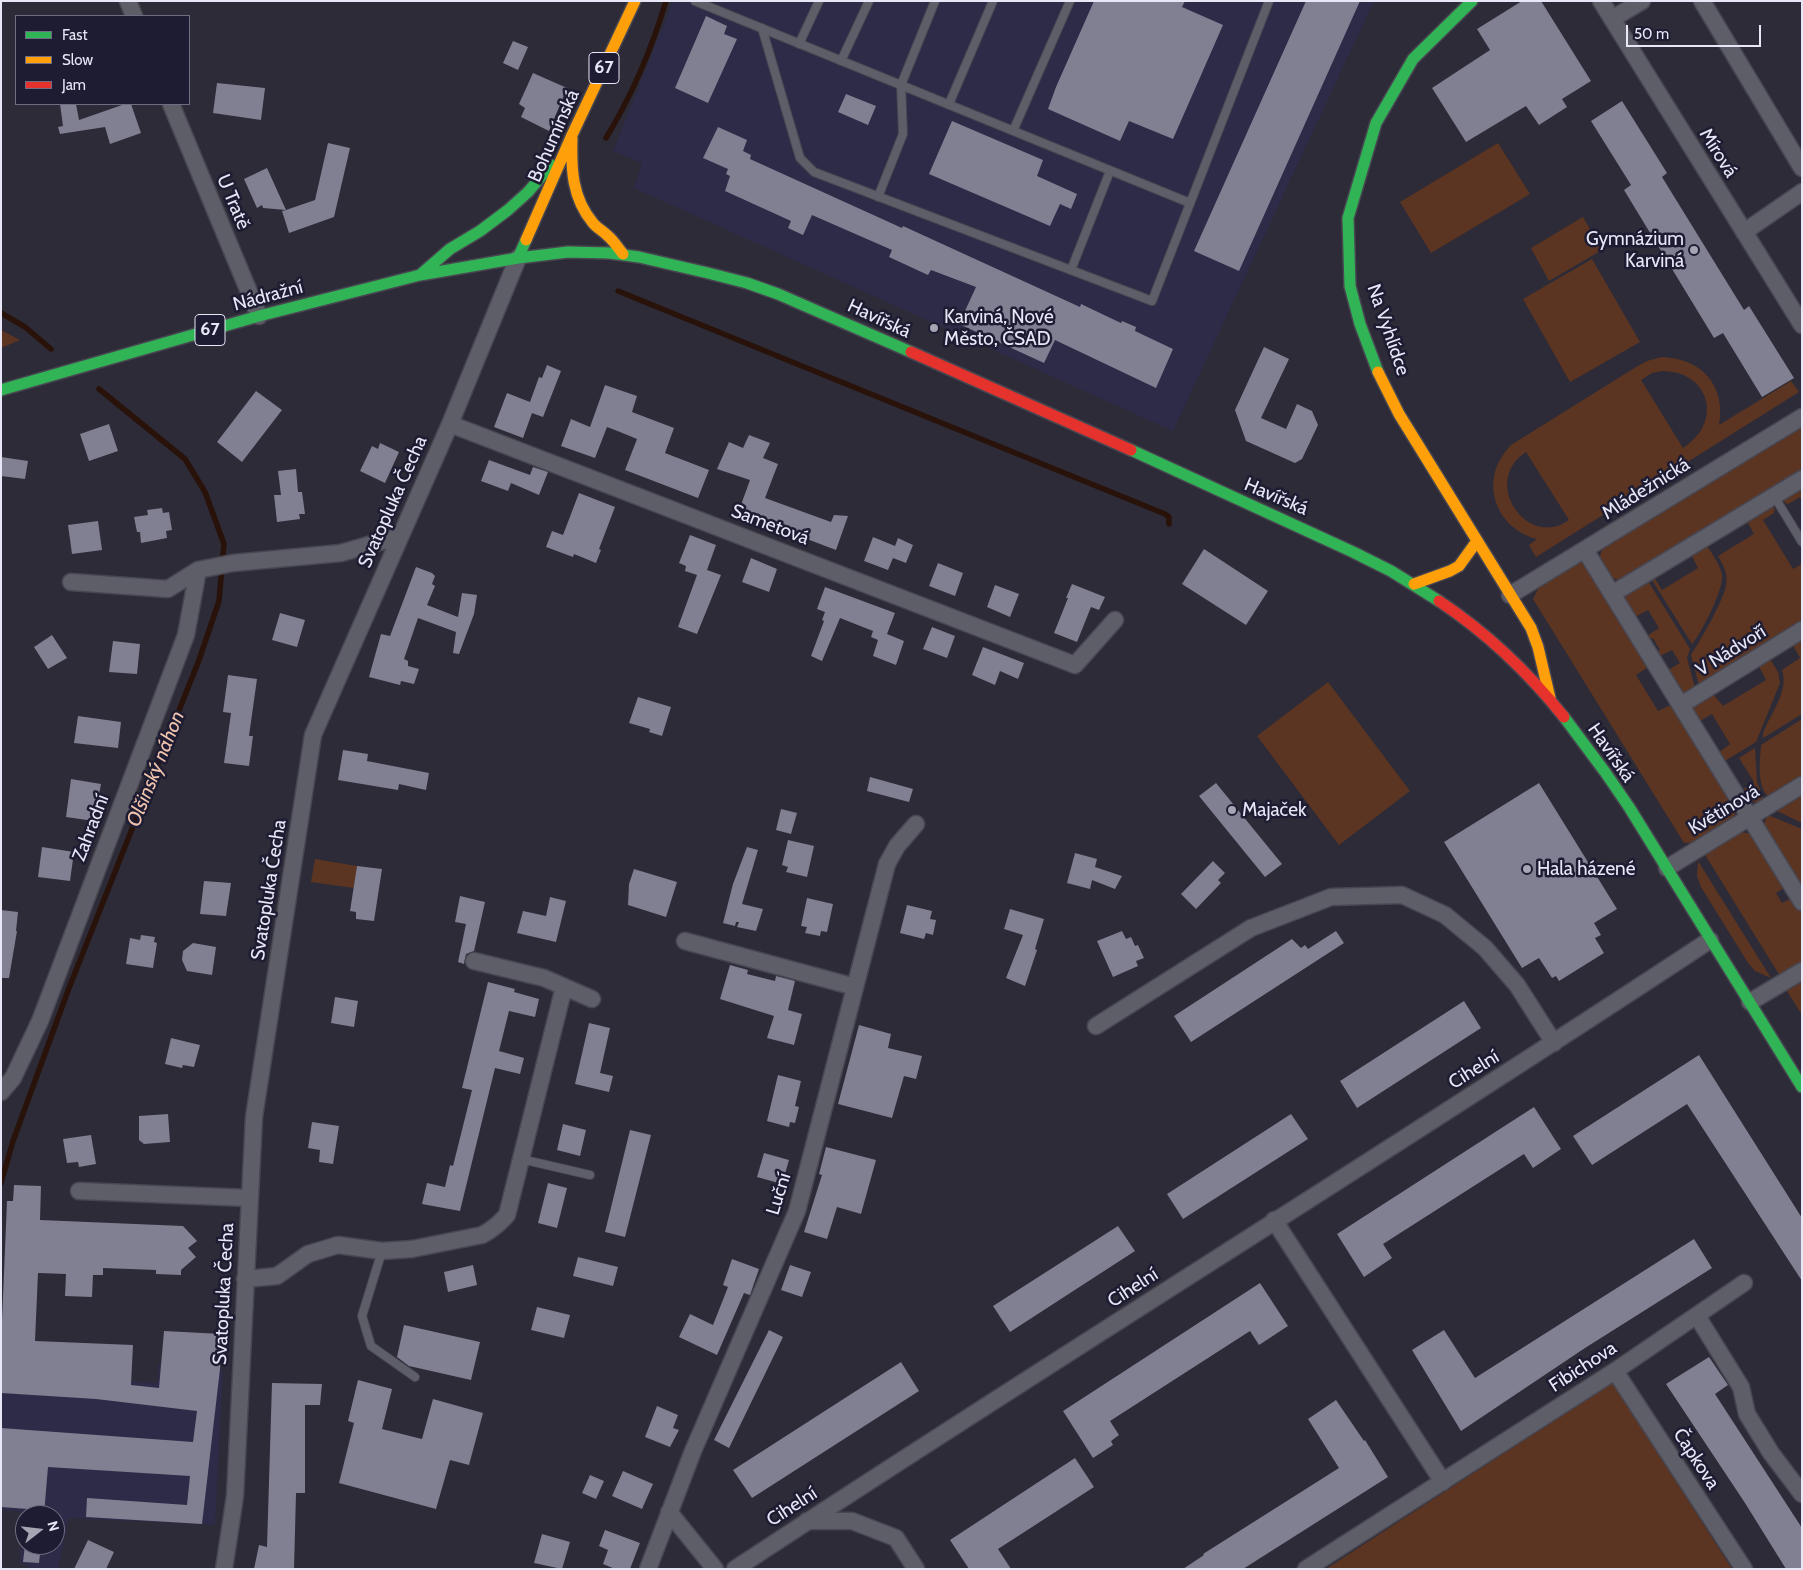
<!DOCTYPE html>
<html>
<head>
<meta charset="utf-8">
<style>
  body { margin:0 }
  #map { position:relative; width:1803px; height:1570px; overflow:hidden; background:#2c2b37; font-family:Cabin,sans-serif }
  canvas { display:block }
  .frame { position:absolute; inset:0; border:2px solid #e7e7f7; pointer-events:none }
  .legend { position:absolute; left:15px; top:15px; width:175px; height:90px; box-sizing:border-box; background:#1e1c32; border:1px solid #6e6d81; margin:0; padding:6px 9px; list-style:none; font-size:15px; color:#e7e7f7 }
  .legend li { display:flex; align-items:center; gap:10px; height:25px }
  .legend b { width:25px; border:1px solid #6e6d81 }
  .north { position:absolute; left:15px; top:1505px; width:50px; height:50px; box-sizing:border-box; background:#1e1c32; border:1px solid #6e6d81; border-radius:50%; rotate:74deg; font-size:14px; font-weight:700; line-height:20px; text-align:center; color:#e7e7f7 }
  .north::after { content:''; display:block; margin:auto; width:18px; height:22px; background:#a6a5b4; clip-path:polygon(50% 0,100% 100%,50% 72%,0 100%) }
  .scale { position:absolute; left:1626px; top:25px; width:135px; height:22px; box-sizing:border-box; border:2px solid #e7e7f7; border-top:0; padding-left:6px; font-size:15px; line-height:18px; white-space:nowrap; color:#e7e7f7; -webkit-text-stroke:4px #1e1c32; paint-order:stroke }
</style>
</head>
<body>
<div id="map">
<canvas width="1803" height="1570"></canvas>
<div class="frame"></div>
<ul class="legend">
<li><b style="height:6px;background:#30b455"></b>Fast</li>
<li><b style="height:6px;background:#ff9f0a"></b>Slow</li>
<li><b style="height:6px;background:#e5322d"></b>Jam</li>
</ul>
<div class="north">N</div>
<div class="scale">50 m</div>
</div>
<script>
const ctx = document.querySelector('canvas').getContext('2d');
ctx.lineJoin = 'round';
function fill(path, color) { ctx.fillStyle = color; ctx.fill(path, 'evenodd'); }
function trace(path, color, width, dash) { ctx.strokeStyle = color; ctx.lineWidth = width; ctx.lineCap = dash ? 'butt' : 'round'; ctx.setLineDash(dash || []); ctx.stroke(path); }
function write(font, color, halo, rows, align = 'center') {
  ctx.font = font + ' Cabin,sans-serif'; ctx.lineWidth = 5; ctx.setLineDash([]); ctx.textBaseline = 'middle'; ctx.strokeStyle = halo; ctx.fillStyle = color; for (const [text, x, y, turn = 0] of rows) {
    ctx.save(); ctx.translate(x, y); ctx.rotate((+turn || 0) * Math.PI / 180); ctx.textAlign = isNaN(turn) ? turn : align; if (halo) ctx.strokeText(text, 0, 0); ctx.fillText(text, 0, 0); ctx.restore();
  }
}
fill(new Path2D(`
  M673 1H1374L1173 431 634 188 642 163 613 151Z
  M159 1363 223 1370 215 1525 69 1518 58 1569H33L19 1562 24 1512 1 1510V1372L157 1383ZM25 1515H55V1545H25Z`), '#2d2b47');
fill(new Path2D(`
  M1498 143 1530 194 1431 253 1400 202Z
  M1583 217 1602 250 1549 281 1531 248Z
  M1592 259 1640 342 1570 382 1523 299Z
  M1 330 20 340 1 348Z
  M1662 357C1702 359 1726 385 1719 425L1791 381 1799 392 1536 557 1529 545 1537 539C1507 532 1487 502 1495 472 1498 461 1504 453 1511 445L1636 367 1647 361ZM1663 371C1711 372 1723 423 1683 448L1641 380 1652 373ZM1526 452 1569 520C1528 550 1480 482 1526 452Z
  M1802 423V473L1622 581 1608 576 1599 558 1604 545Z
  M1802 483V500L1800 497 1788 504 1785 503 1783 497Z
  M1771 506 1775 509 1774 513 1763 520 1793 569 1802 564V625L1699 685 1691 655C1700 641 1724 600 1726 585 1728 574 1724 566 1718 556L1754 534 1746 519Z
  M1705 543C1711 552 1719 563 1722 574 1725 587 1701 634 1692 644L1650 577 1655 579 1662 590 1698 568 1691 554Z
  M1577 562 1585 563 1648 667 1636 675 1658 711 1671 705 1736 807 1735 815 1730 823 1699 842 1684 843 1533 599 1540 585Z
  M1648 581 1690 649 1687 658 1695 688 1687 693 1679 691 1665 672 1680 663 1672 650 1658 657 1654 654 1660 650 1653 638 1646 642 1647 636 1659 628 1648 610 1635 617 1624 603 1627 593Z
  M1802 639V714L1763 738V733C1771 713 1789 691 1782 670L1800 658 1793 645Z
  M1769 657 1778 672 1780 683 1756 742 1723 762 1718 753 1730 744 1712 714 1700 721 1692 711C1693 701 1705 698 1713 694L1723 706 1766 680 1759 666 1760 664Z
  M1328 682 1410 791 1339 845 1257 736Z
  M1802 719V778L1770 798C1756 787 1760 761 1761 745Z
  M1755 748 1757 782 1764 800 1760 803 1746 800 1742 790 1754 782 1739 758Z
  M1802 793V823L1777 811 1776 810Z
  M1768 815 1802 829V893L1764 829 1765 821Z
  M1741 832 1752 834 1787 886 1776 893 1782 903 1794 897 1802 909V962L1780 976 1704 853Z
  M315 859 357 866 354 888 311 882Z
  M1698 861 1771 978 1755 971 1748 963 1701 887 1697 876Z
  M1802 977V1015L1785 988Z
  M1613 1383 1732 1569H1326L1612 1383Z`), '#5c3522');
trace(new Path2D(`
  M606 138C631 97 652 48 666 1
  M618 291 1165 514 1169 517V524
  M1 313 25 327 51 349
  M1 1183 13 1141 69 988 199 660 219 601 224 544 205 492 185 459 99 389`), '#291209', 5.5);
fill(new Path2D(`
  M1094 1H1185L1182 7 1223 25 1173 139 1129 121 1120 141 1048 109 1056 87Z
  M1306 1H1360L1239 271 1194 251Z
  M1522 1H1541L1591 81 1562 99 1567 107 1539 125 1526 106 1466 142 1432 88 1490 50 1477 29Z
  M706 16 727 26 724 34 737 39 708 103 675 88Z
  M513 41 528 47 518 70 503 63Z
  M533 73 567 88 549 131 521 117 525 108 519 104Z
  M217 83 265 88 261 120 213 113Z
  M846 94 876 106 868 125 838 112Z
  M1622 101 1667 173 1662 177 1744 310 1749 306 1794 378 1762 397 1723 333 1714 338 1624 190 1631 185 1591 121Z
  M60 104H76L79 120 125 104H131L141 133 110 144 105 127 60 134 58 127 63 126Z
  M952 121 1043 160 1037 176 1077 194 1071 209 1060 204 1050 226 929 174Z
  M718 127 747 140 743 151 751 155 750 159 902 228 903 226 1080 307 1081 304 1121 323 1122 321 1136 327 1135 331 1173 349 1156 388 1055 340 1044 363 959 324 976 287 931 270 928 275 889 257 892 250 812 215 803 235 788 228 791 221 725 191 730 176 726 174 728 169 703 158Z
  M328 143 350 148 334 217 289 233 282 211 286 210 263 208 262 205 257 208 244 179 267 168 286 210 315 200Z
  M1264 347 1289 359 1261 418 1286 429 1297 404 1312 411 1318 425 1302 459 1295 463 1246 441 1235 410Z
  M547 365 561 371 543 417 532 413 523 438 494 427 507 393 530 402 539 377 542 378Z
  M605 385 637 396 632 412 674 428 665 453 709 470 698 498 625 470 637 439 620 432 607 427 595 458 561 446 571 419 590 427Z
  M256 391 282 410 242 462 217 442Z
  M109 424 118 451 89 461 80 434Z
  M749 435 770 443 763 458 778 464 765 498 831 522 834 515 848 516 836 550 738 513 750 480 717 469 729 442 743 448Z
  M380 443 399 452 385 483 360 471 372 446 378 449Z
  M1 457 28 461 25 479 1 476Z
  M489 460 530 475 533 467 548 472 539 495 511 483 508 491 481 481Z
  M296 469 298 492H302L305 514H299L300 519 277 522 274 495H281L278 471Z
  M579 493 615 507 599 549 601 550 596 563 574 554 573 557 546 547 552 531 563 535Z
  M162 508 163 513 169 512 172 530 166 531 167 538 141 543 140 532H137L134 517 148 515 147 510Z
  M98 521 102 550 72 554 68 525Z
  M690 535 716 545 707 570 721 575 697 634 678 627 697 575 685 571 686 566 679 563Z
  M873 537 895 546 898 538 913 545 906 563 893 558 888 570 864 561Z
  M1204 549 1268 591 1246 625 1182 584Z
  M751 558 777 569 769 592 742 582Z
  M938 563 963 573 955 596 929 586Z
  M416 567 432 573 435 576 432 584 435 586 427 605 458 617 462 593 477 595 474 614 459 654 453 653 456 632 418 618 404 659 408 661V666L419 669 414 684 401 681 400 685 369 677 381 634 390 636Z
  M1072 584 1105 597 1099 610 1091 607 1077 642 1054 633 1068 598H1066Z
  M995 585 1019 594 1010 617 987 607Z
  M825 587 895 613 887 634 904 641 896 665 873 656 878 640 871 637 873 631 840 618 822 661 811 656 824 621 822 620 825 612 817 609Z
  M280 613 305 620 297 647 272 640Z
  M932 627 955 636 947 658 923 649Z
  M52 635 67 658 48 669 34 647Z
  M113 641 140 644 137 674 109 672Z
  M983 647 1024 663 1018 679 1000 671 995 685 972 675Z
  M228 675 257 679 249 736H253L249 766 224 763 231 713 223 712Z
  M638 697 671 707 662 736 649 732 650 729 629 723Z
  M78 716 121 722 118 748 74 743Z
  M343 750 368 754 367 761 429 773 426 790 399 784 398 790 338 780Z
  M870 777 913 789 909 802 867 791Z
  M71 779 101 784 94 821 66 817Z
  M1216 783 1282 864 1265 877 1199 796Z
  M1539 783 1617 909 1594 923 1601 935 1595 938 1604 953 1559 981 1556 976 1552 978 1539 958 1522 968 1444 842Z
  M781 809 797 813 791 834 776 830Z
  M788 840 814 846 807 877 786 872 788 867 782 865Z
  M42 847 74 852 70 881 38 877Z
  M747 847 758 850 742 904 763 909 756 931 737 927 739 922H736L735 926 723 923 733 884Z
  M1075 853 1097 859 1095 867 1122 876 1115 889 1092 880 1090 889 1067 883Z
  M1213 861 1225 873 1218 880 1221 883 1196 909 1181 894Z
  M357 866 382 869 374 921 356 919V912L350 911Z
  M634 869 677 882 666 917 628 905 629 884Z
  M204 881 231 883 226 916 200 914Z
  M460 896 485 902 474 951 466 954 464 964 458 962 466 924 455 922Z
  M550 897 566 901 556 942 517 933 523 911 546 916Z
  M807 898 833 904 827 932 821 931 820 936 805 933 807 927 801 926Z
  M907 905 932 911 930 919 936 920 933 935 926 933 924 939 900 933Z
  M1010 909 1044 919 1035 949 1037 950 1025 986 1006 978 1023 935 1004 929Z
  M1 910 18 912 16 931H17L9 978H1Z
  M1122 931 1126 939 1131 937 1135 946 1138 945 1144 958 1136 961 1138 966 1113 977 1097 941Z
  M1336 931 1344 943 1191 1042 1174 1016 1292 939 1301 948 1305 945 1308 949Z
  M141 935 155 937 154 942 157 943 153 968 126 964 130 938 140 940Z
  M193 943 216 947 212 975 187 971 182 960 183 951Z
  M730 965 748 970 747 974 775 981 776 976 795 981 788 1010 802 1014 794 1045 767 1038 774 1016 720 999Z
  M488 982 515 989 514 992 539 999 535 1017 509 1011 499 1051 524 1058 520 1074 495 1068 460 1211 422 1204 427 1183 445 1187 450 1165 453 1166 472 1090 462 1088Z
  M335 997 358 1001 354 1027 331 1023Z
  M1464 1001 1481 1028 1357 1108 1340 1081Z
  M589 1023 610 1028 600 1073 613 1076 609 1092 575 1084Z
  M859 1025 891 1034 888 1048 922 1056 916 1079 904 1076 892 1118 838 1104Z
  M171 1038 200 1045 194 1067 183 1065 182 1068 165 1064Z
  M1699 1055 1802 1218V1281L1687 1104 1592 1165 1573 1136Z
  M778 1075 801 1081 795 1106 799 1107 795 1123 790 1122 789 1127 767 1121Z
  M1534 1107 1561 1149 1533 1168 1524 1154 1383 1244 1392 1258 1364 1277 1337 1234Z
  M168 1114 170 1142 144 1144 139 1140V1116Z
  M1291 1114 1308 1139 1183 1219 1167 1194Z
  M312 1122 339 1126 333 1164 319 1162 320 1150 308 1148Z
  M563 1124 586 1130 580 1156 557 1150Z
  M630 1130 651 1135 625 1237 605 1232Z
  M91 1135 96 1164 79 1167 78 1162 67 1163 63 1139Z
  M826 1147 876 1160 861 1214 837 1207 827 1239 804 1232 822 1175 819 1174Z
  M764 1153 789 1160 782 1184 757 1177Z
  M548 1183 567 1188 557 1228 538 1223Z
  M14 1185 41 1186 40 1220 183 1226 197 1241 188 1248 196 1257 181 1270V1275L156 1274V1270L103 1268V1275H93L92 1297 65 1296 66 1274 38 1273 35 1341 133 1345 131 1385 159 1388 164 1331 222 1334 220 1369 202 1524 86 1517 87 1498 187 1505 190 1476 48 1467 44 1514 28 1513V1509L1 1507V1428L193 1442 197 1411 96 1399 1 1393V1344L7 1201H13Z
  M1118 1226 1135 1251 1010 1332 993 1306Z
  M1694 1239 1712 1268 1585 1348 1461 1431 1412 1350 1444 1330 1475 1378Z
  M578 1257 618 1267 613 1286 573 1276Z
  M732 1259 759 1269 750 1295 744 1293 717 1355 679 1337 690 1314 713 1325 728 1287 723 1285Z
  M473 1265 477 1285 448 1292 444 1272Z
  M790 1265 811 1272 802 1297 781 1290Z
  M1260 1283 1288 1326 1259 1345 1250 1331 1110 1421 1119 1435 1111 1441 1113 1445 1093 1458 1063 1411Z
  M537 1307 570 1315 564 1338 531 1330Z
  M404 1325 480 1342 471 1380 409 1366 397 1357Z
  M769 1330 783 1337 729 1448 714 1440Z
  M1709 1357 1728 1385 1715 1394 1802 1528V1569H1786L1745 1503 1666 1384Z
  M901 1362 919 1391 752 1498 733 1470Z
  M358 1380 392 1389 382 1429 422 1439 433 1399 483 1413 469 1465 450 1460 436 1509 339 1483 354 1423 348 1421Z
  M272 1383 322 1384 320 1405H305V1493H296L294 1569H254L259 1545 267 1547Z
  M1336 1400 1364 1441 1365 1440 1388 1477 1243 1569H1183L1204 1555 1203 1554 1339 1468 1308 1419Z
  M657 1406 678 1415 673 1428 679 1430 670 1447 645 1437Z
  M1075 1458 1094 1487 998 1549 1011 1569H969L950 1540Z
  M623 1471 653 1484 642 1509 612 1496Z
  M590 1475 604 1481 596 1499 582 1493Z
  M605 1530 640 1543 630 1569H615L603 1564 608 1550 599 1546Z
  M542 1534 570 1542 562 1569 534 1563Z
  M88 1540 114 1552 106 1569H74Z
  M25 1545H41L39 1563 23 1562Z`), '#817f92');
const lane = new Path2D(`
  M695 1 1190 203
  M762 28 800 158 814 172 1152 301 1269 1
  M799 44 819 1
  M841 61 869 1
  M949 104 993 1
  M1013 131 1070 1
  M878 197 903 134 901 85 935 1
  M1071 270 1110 171
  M1774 496 1802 542
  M521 1159 590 1175
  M382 1251 362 1316 371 1346 415 1377`);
const street = new Path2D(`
  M128 1 134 16
  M1601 1 1802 325
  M1702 1 1802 168
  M1612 19 1642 1
  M171 104 259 316
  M1744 232 1802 192
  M450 424 1075 665 1115 620
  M1585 550 1802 902
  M71 582 168 589 198 570 233 563 341 553 400 536
  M1612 594 1802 479
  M1510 595 1802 417
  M1681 705 1802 630
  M1667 868 1802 785
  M685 941 855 987
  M474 961 544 978 592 999
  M1750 1002 1802 971
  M1096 1026 1251 928 1331 897 1402 895 1445 915 1485 948 1517 985 1554 1043
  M1 1092 13 1078 40 1021 186 635 198 570
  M79 1191 249 1198
  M1274 1220 1443 1482
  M245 1279 277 1276 308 1254 338 1245 382 1251 412 1249 482 1235C492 1230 499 1224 507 1215L564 987
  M1697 1316 1741 1387 1747 1414 1771 1453 1802 1494
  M1615 1371 1744 1569
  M669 1512 715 1569
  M807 1521H852L896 1538 916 1569
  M224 1569 235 1496 254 1117 313 735 450 424 518 258
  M648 1569 693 1451 797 1211 887 864 897 846 916 824
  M735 1569C1058 1356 1388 1153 1710 940
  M1306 1569 1615 1371 1744 1283`);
const fast = new Path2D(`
  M518 258 568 252 609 253 639 257 708 273 747 283 778 294 911 352
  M420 275 450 249 480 231 508 210 528 192 551 165
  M1378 372 1360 324 1350 286 1348 218 1376 123 1413 59 1472 1
  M1 390 259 316 420 275 518 258 526 240
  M1131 450 1353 552 1391 571 1439 601
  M1564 717 1605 772 1629 807 1802 1087`);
const slow = new Path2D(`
  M572 138C571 169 572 198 593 223 597 228 603 231 608 236 614 241 618 248 623 254
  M526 240 572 135 635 1
  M1378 372 1399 414 1531 628 1538 647 1550 698
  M1414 584 1450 571 1459 566 1477 541`);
const jam = new Path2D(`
  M911 352 1131 450
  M1439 601C1487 633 1528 672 1564 717`);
trace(lane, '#474651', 10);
trace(street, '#474651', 19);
trace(fast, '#474651', 14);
trace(slow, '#474651', 14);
trace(jam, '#474651', 14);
trace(lane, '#5e5e69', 8);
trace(street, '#5e5e69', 16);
trace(fast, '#30b455', 11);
trace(slow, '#ff9f0a', 11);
trace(jam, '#e5322d', 11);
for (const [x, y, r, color] of [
  [1694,250,5,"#a6a5b4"],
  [934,328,5,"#a6a5b4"],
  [1232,810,5,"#a6a5b4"],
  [1527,869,5,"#a6a5b4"]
]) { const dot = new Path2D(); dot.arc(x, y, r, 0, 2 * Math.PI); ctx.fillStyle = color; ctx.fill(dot); trace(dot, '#1e1c32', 2); }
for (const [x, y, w] of [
  [604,68,30],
  [210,330,30]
]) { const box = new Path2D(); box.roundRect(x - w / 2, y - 15.5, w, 31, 4); ctx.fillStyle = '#1e1c32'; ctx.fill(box); trace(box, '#e7e7f7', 1); }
write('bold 18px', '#e7e7f7', null, [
  ["67",604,68],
  ["67",210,330]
]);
write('19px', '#e7e7f7', '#1e1c32', [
  ["Bohumínská",554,136,-66],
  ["Mírová",1718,153,58],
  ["U Tratě",233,202,67],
  ["Nádražní",268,296,-15],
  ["Havířská",879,319,25],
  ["Na Vyhlídce",1388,330,71],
  ["Mládežnická",1646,489,-32],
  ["Havířská",1276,497,23],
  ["Svatopluka Čecha",393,502,-66],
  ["Sametová",770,525,21],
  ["V Nádvoří",1731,651,-32],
  ["Havířská",1611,753,55],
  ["Květinová",1724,810,-31],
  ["Zahradní",91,828,-69],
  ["Svatopluka Čecha",269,890,-81],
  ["Cihelní",1474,1070,-32],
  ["Luční",779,1194,-73],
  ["Cihelní",1133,1288,-33],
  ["Svatopluka Čecha",224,1294,-87],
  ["Fibichova",1583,1367,-33],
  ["Čapkova",1696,1459,57],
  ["Cihelní",792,1507,-33]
]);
write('19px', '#e7e7f7', '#1e1c32', [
  ["Gymnázium",1684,239,"right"],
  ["Karviná",1684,261,"right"],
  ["Karviná, Nové",944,317],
  ["Město, ČSAD",944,339],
  ["Majaček",1242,810],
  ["Hala házené",1537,869]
], 'left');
write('italic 20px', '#f0c3ad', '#1e1c32', [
  ["Olšinský náhon",156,769,-68]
]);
</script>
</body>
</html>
